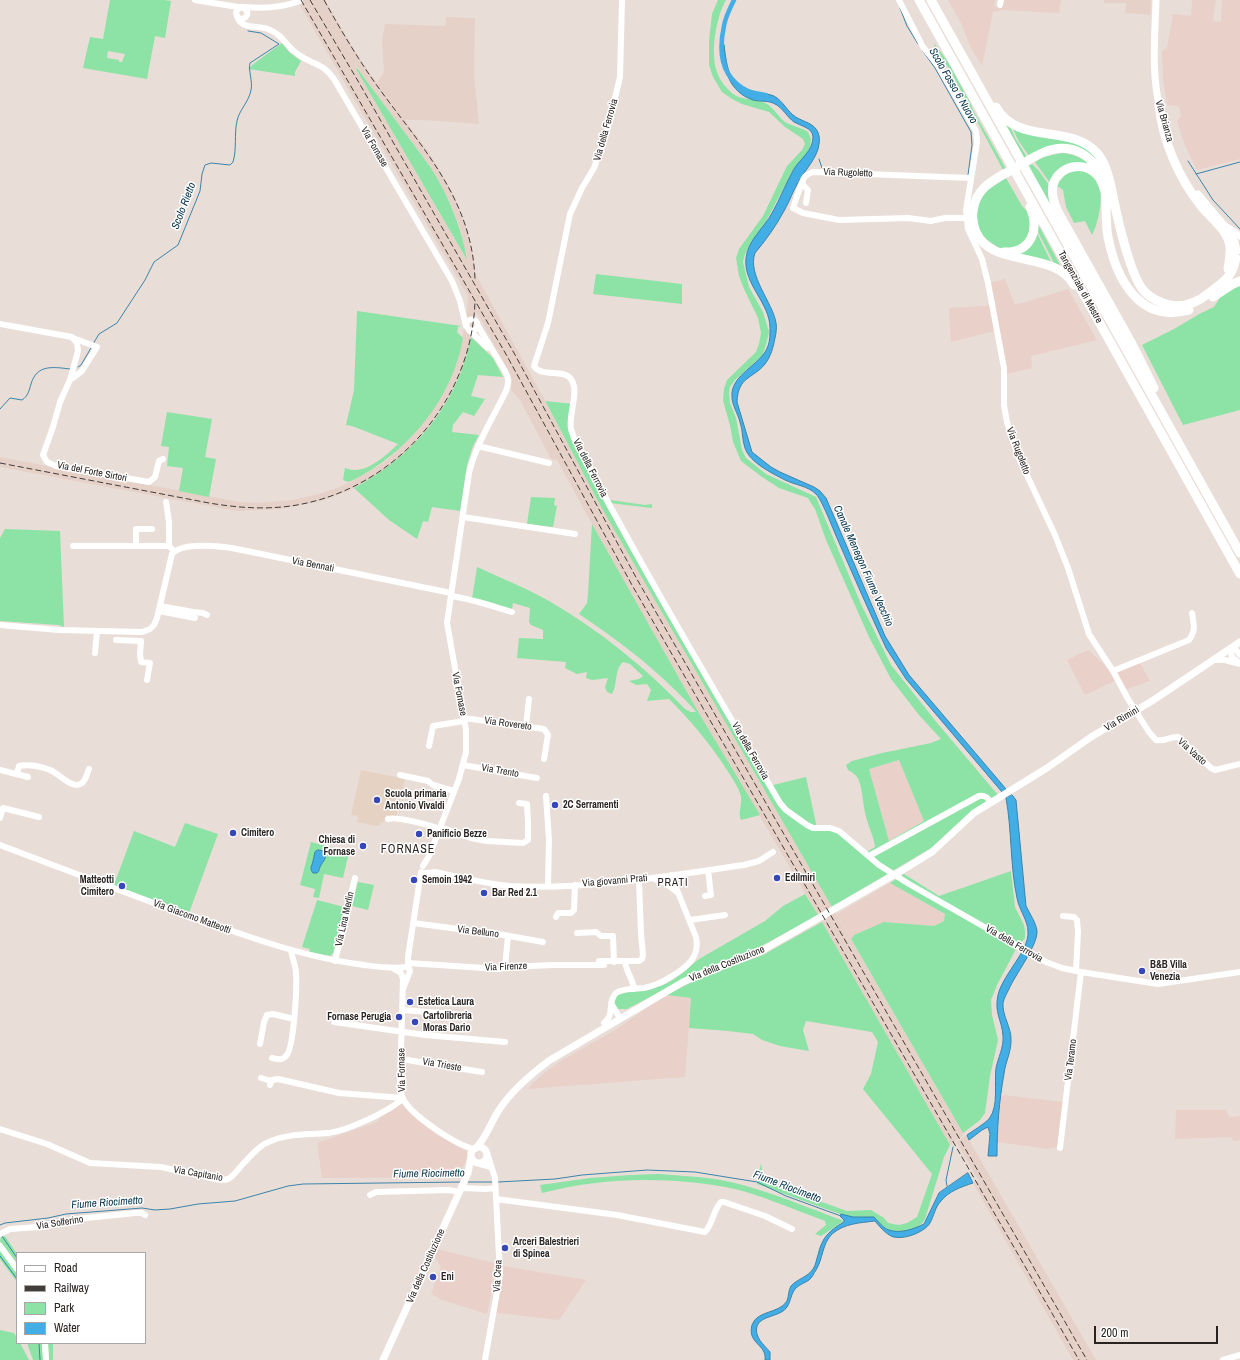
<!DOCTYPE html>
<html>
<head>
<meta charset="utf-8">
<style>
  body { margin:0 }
  #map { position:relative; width:1240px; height:1360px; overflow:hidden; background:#e9ddd7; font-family:"Archivo Narrow",sans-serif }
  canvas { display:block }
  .legend { position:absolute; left:16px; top:1252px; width:130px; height:92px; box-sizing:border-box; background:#fff; border:1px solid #a9a7a6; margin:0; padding:5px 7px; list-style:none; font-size:12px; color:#282321 }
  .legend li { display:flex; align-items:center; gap:8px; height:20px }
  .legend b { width:20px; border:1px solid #a9a7a6 }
  .scale { position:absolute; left:1094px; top:1326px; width:124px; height:18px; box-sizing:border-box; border:2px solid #282321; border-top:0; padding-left:5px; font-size:12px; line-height:14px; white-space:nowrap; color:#282321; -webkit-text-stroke:3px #fff; paint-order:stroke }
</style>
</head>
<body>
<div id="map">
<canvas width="1240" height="1360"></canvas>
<ul class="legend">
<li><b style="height:5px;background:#fff"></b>Road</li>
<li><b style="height:5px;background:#423c3a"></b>Railway</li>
<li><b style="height:11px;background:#8ce3a5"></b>Park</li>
<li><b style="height:11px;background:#43ade5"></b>Water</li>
</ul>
<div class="scale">200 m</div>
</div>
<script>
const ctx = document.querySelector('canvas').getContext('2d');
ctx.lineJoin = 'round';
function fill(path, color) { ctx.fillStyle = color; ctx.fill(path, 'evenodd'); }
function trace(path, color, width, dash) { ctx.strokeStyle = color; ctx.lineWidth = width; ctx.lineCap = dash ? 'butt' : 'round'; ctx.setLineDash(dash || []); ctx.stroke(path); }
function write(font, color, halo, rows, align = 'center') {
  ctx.font = font + ' "Archivo Narrow",sans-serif'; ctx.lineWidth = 3; ctx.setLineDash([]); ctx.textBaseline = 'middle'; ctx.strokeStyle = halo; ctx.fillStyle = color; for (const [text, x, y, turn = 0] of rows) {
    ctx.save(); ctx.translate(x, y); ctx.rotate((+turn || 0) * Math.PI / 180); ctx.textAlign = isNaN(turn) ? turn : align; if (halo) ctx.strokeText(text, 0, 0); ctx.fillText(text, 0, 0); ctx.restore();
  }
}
fill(new Path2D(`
  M297 0H325L359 58 377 83 384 72 382 40 385 24 445 26 446 17 475 18 474 76 479 124 424 120H405L430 154 453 193 468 232 476 275 536 384 600 505 964 1135 950 1145 822 922 828 919 824 912 818 915 700 715 592 524 557 460 551 459 520 400 511 390 512 379 476 311 469 347 464 366 449 397 429 427 417 442 400 458 382 472 350 490 324 500 281 509 237 511 0 467V457L239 502 258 503 294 500 322 493 342 486 367 473 386 461 400 448 415 433 437 404 446 389 457 362 466 320 468 296ZM357 68 431 168 441 185 452 207 460 228 466 259 356 69Z
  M1104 0H1151L1150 15 1125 13 1126 3H1104Z
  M967 1135 969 1140 1096 1360H1073L973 1183 978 1180 956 1142Z`), '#e5d1c7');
fill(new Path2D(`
  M948 0H995L994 6 1002 8 1003 0H1061L1059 13 1002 10 993 12 982 66 970 46 961 23Z
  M1192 0H1216L1213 21 1221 22 1222 0H1240V159L1197 170 1184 143 1177 121 1181 116 1179 106 1167 105 1163 78 1162 52 1164 49 1167 48 1173 14 1191 16Z
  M1005 279 1015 305 1068 289 1097 340 1031 356 1032 368 1006 374 998 330 951 342 949 308 996 305 990 283Z
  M1088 650 1111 671 1140 663 1150 681 1124 690 1114 681 1085 695 1067 660Z
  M899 760 924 821 889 841 869 769Z
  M890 883 946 915 944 921 934 926 884 922 854 935 851 939 837 914Z
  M666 995 691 998 685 1077 527 1089 544 1073 561 1061 615 1030Z
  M1004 1095 1063 1102 1062 1146 1048 1149 997 1142 1001 1097Z
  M401 1103H403L410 1112 435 1134 466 1151 468 1154 460 1174 456 1177 322 1178 317 1143 374 1123 378 1121 384 1113Z
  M1176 1110H1226L1229 1117 1240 1116V1140L1234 1141 1231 1137 1175 1139Z
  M437 1249 494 1263 491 1295 487 1314 439 1299 440 1298 431 1294 441 1267 434 1256Z
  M499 1265 508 1267 586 1280 559 1320 498 1313 493 1314Z`), '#e9d0c9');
fill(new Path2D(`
  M361 770 405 779 396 817 386 815 384 823 381 822 380 825 377 826 357 822 358 816 351 815Z`), '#e6d2c3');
fill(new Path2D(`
  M110 0H164L171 1 165 38 155 36 147 79 83 68 90 37 103 39ZM108 51 125 54 122 62H119V60L107 58Z
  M718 0H726C716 17 710 53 717 72 720 81 726 88 733 94 743 101 756 98 765 103 774 107 778 117 785 122 791 126 801 127 808 132L811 139 810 147 804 159 795 167 765 223 751 243 745 254 743 262 749 287 763 312 769 332 766 345 762 356 735 380 730 387 729 393 730 403 736 418 742 450 746 458 766 474 816 497 861 604 891 665 938 724 998 795 931 848 832 907 600 505 540 391 545 401 574 404 572 422 576 437 610 500 645 505 652 504V508L610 503 606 505 769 786 806 777 817 828 830 829 867 852 875 847C874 837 869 828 866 817 863 806 863 792 859 781 857 775 853 773 848 770L846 765 852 761 882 753 931 743 941 739 919 715 891 679 869 637 826 540 815 509 811 503 808 498 779 488 762 477 741 461 733 442 730 425 725 408 723 400 724 389 727 380 756 352 759 344 761 333 758 318 744 289 739 276 736 258 739 249 763 216 787 166 802 150 805 144 803 139 785 127 769 112 742 104 732 99 722 92 713 77 709 65V41L712 14ZM899 760 924 821 889 841 869 769Z
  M282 43 289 52 301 61 295 72V76L248 69 256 62Z
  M934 43 948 62 971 104 973 110 1006 169 1003 170 950 70 935 48Z
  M357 68 431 168C449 197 461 226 467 260L356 69Z
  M1004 123 1010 126 1015 138 1027 157 1024 159Z
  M1013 129 1074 142 1093 153 1099 162 1083 150 1029 156 1018 140Z
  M1062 153C1075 154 1083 159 1093 166L1082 165 1050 183 1035 162 1043 157Z
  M1032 164 1039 171 1051 188 1055 213 1028 166Z
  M1079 169C1083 171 1089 173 1093 176 1107 187 1099 222 1092 235L1085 221 1074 223 1066 207 1063 190 1059 187 1054 186 1063 174Z
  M1006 178 1022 206 1029 213 1031 225 1027 240 1015 249 999 248 983 237 976 222 977 205 986 191Z
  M1038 225 1039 226 1060 265 1054 263 1037 230 1036 231 1051 262 1013 254Z
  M596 274 682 284V304L593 294Z
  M1240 285V410L1183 425 1142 345 1174 329 1201 313 1214 307 1223 293Z
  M357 311 461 326 458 327 457 332 463 338C454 391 419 438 374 468 366 473 357 479 348 482L343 480 345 468C365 476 384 457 398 444L352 426 346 425 354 390Z
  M471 337 493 358 503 377 478 375 471 396 485 399 474 416 463 412 453 425 452 432 479 435 473 446 467 465 460 511 432 507 428 522 423 521 417 539 389 520 354 488C414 456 458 404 471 337Z
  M167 412 212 419 205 457 216 459 209 497 179 491 183 468 167 466 169 447 161 446Z
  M531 497 555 498 554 505 557 506 553 527 527 524Z
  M592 524 700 715 760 815 741 820C737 812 744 802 740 793 736 783 729 773 723 764 707 740 689 719 669 699L647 701 651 690 647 684 636 685 629 681 639 679 643 676 630 664 623 662C614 670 618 684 612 694L607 692 605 687 608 678 592 680 586 678 587 672 577 674 565 668 566 662 517 658 519 638 543 639V630L531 625 529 622 530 608 513 603 512 610 472 599 477 567C501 578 526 588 549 601 599 630 645 667 685 709L691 712H696C690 704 682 697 675 690 646 661 613 637 579 614L587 603 588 594Z
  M5 529 60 531 64 627 59 625 0 621V538Z
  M185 823 218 834 189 913 169 907 114 885 134 831 175 847Z
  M311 842 349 852 343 878 324 874 319 898 313 897 315 889 300 885Z
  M1011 871 1015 907 1024 925 1025 931V938L1016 949 997 985 991 1000 992 1015 998 1040 990 1076 985 1113 980 1120 963 1133 851 939 854 935 884 922 934 926 944 921 945 914 890 883 904 874 939 896Z
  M358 882 374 885 368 910 352 906Z
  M805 894 818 915 756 949 699 971 627 1009H618L614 1003V999L620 993 661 986 673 980 699 959 765 921 783 906Z
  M317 900 344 907 333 953 330 956 309 952 310 949 302 947Z
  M822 922 950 1145 944 1157 925 1219C918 1231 905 1232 891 1232L873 1218H851L757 1184 761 1163C762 1172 763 1179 771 1184L847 1211 871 1210 884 1218 888 1223 899 1225 907 1223 917 1217 932 1174 863 1089 871 1074 878 1042 872 1032 806 1021 803 1030 809 1051 780 1046 762 1040 753 1034 728 1031 689 1028 691 998 666 995 700 978 763 955Z
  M659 1174C685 1176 710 1177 735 1183 772 1192 808 1208 844 1221L821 1236 815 1234 826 1225 825 1221 812 1216C787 1207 760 1195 735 1189 671 1176 604 1177 542 1193L540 1185 590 1178 630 1175Z
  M5 1236 17 1254V1263L0 1241 1 1237Z
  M0 1250 17 1274V1282L0 1259Z
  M0 1330 14 1333 17 1338V1343H20L29 1360H0Z
  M27 1343H42L43 1360H33Z
  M48 1343H53V1360H49Z`), '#8ce3a5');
const water = new Path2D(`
  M724 45C727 68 729 89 756 94 761 95 766 93 771 95 780 97 786 109 793 115 800 121 811 122 816 129 819 133 820 139 819 144 818 157 805 170 799 181 793 190 790 201 784 211 776 226 766 240 755 253 747 275 773 303 776 323 777 327 776 334 775 338 773 348 771 356 765 364 753 379 738 376 737 402L752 452 771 467 780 472 814 487 820 491 826 498 885 636 909 675 1006 789 1002 792 906 679 886 648C869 611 853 575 837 538 833 529 822 500 816 494 808 486 795 485 785 480 772 473 750 463 745 448 742 440 743 430 740 422 738 414 732 405 732 397 730 374 761 366 768 346 770 341 770 334 770 328 770 303 743 284 746 258 748 240 764 228 772 213 780 199 786 183 794 169 800 159 813 151 813 137 813 128 801 126 794 122 787 117 783 108 775 104 768 100 760 102 753 100 729 92 722 68 724 45Z
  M1012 795 1016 800 1026 906C1030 914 1036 923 1037 931 1038 945 1015 975 1009 989 1007 993 1004 998 1003 1003 1002 1016 1012 1028 1011 1041 1011 1053 1005 1063 1004 1074 999 1101 997 1129 997 1156H988L990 1134 988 1127 982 1130 969 1140 967 1135C974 1130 983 1125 989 1119 999 1106 994 1084 996 1068 998 1058 1004 1047 1003 1036 1002 1020 994 1013 998 995 1003 974 1029 951 1028 932 1028 920 1019 910 1017 898 1010 865 1012 831 1006 798Z
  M318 850 324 851C328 859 323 860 320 867 317 873 322 868 317 873H313C309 868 312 866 313 861 314 858 314 855 315 852Z
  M968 1173 973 1183C961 1187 949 1191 941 1201 935 1207 934 1216 930 1223 924 1233 901 1241 891 1236 885 1233 879 1226 875 1221 860 1223 845 1223 832 1234 822 1244 823 1259 816 1270 814 1273 812 1278 809 1280 805 1283 800 1284 796 1288 791 1293 791 1301 787 1307 781 1317 761 1315 757 1326 754 1337 764 1345 770 1352V1360H765C767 1344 747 1344 752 1325 757 1310 779 1314 787 1301 789 1296 788 1291 791 1286 797 1279 808 1277 813 1269 816 1265 816 1260 818 1255 822 1237 829 1231 844 1222V1220L840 1216 841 1214 853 1217H874C878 1221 884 1229 889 1230 900 1234 914 1229 924 1224L939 1193Z`);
fill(water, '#43ade5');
trace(water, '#3b84aa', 1);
trace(new Path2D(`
  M900 8 907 26 918 44
  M922 50 935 68 971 132 972 145 968 175
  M819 159 822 168 826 170
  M1188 161 1213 200 1240 229
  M1196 174 1240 162
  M93 344 99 334 117 323 145 280 154 262 178 245 200 191 202 174 205 165 211 163 230 165 233 162C237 149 234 134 237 121 239 110 249 102 251 90 253 82 248 70 250 63L279 44 261 33 248 31
  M78 367 81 365 91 348
  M0 409 10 398 22 400C28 396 29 391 31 384 37 364 53 367 70 369
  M468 1182H493
  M498 1182 555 1179 582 1175 647 1170 695 1172 757 1182 786 1196 841 1216
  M947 1186 946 1180 953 1147
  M0 1225 5 1223 48 1218 66 1214 142 1208 155 1210 170 1209 198 1204 235 1201 288 1186 303 1184 461 1182
  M2 1236 17 1258
  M0 1256 17 1279
  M39 1343 40 1360`), '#3b84aa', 1);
trace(new Path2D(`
  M734 0C730 8 725 18 724 26 718 53 721 78 748 91 753 93 760 94 766 95`), '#43ade5', 4.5);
trace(new Path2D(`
  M195 0 244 8C251 13 246 21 238 18L236 13 237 10 241 7
  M622 0 620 77 607 131 594 168 582 188 570 214 548 323 534 366C541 378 563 368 571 379 580 392 568 414 571 429 572 432 573 435 574 438 638 562 710 682 780 803L786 810 807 825 813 828H830L839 831 879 865 909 884 1046 962 1062 968 1081 972 1158 984 1240 972
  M899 0 923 47 937 64 976 131 977 142 966 210 968 229 982 259 988 283 1004 368V405L1007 422 1018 456 1055 535 1068 568 1089 634 1113 671 1128 699 1149 732 1156 740C1164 742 1171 736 1178 737L1211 768 1215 770 1240 764
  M1000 5 1001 0
  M244 7C264 9 281 8 300 1
  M237 16C241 30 256 25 268 29 285 36 285 46 299 55 313 65 322 62 334 79L452 281 460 301 466 326
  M802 182 793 208 803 213 839 220 908 218 931 221 945 218H966
  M806 203 808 190 803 185C801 178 807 174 813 172L971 178
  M466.5 325a5.5 5.5 0 1 1 11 0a5.5 5.5 0 1 1-11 0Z
  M0 324 72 337 77 343 78 351 70 380 60 402 53 427 43 455 47 462 56 466 149 482 155 477 159 461 163 459
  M469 330 488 348
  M70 380 82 371 97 347 73 338
  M478 446 549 463
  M166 502 169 522V546
  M463 517 575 534
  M152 529H136V546H169L174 551
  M73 546H136
  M451 596C472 599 492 606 512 612
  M160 606 193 612 203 613 207 615
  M159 611 195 618
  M0 625 59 630 142 632 150 629 154 625 157 618 172 554C182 542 217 546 232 548L451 593
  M116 640 141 641 140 654 141 662 150 663 147 680
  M1231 648 1236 650 1240 655
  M1230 649 1232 657 1238 662
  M95 653 97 631
  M1213 660H1225L1240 664
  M1113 671 1189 640C1196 630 1194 625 1192 613
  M464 718 544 729 548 735 544 759
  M526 726 529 699
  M429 746 433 726 464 721
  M463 765 537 778
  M0 770 28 777
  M17 774 19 766C30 764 40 766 50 770 57 772 73 791 82 783 86 780 87 773 89 769
  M400 775 428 781 433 785 454 791
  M546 796 549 840 548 886
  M0 818 3 808 39 817
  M388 819C395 816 431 825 439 829
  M440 827 471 838 487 841 523 843 528 840V822L527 804 519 803
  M0 845C83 876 165 909 250 937 288 950 325 960 364 965 379 967 392 969 406 967L409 968 410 971 403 989
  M869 856 979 796C985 795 988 797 991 803
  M423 866 429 856 459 779 466 752V730L447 623 469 473C476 444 493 418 506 391 509 383 509 378 505 371L478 326
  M426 873 435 872C460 877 485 884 510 886 588 890 667 876 744 865L759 861 773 852
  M654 879 664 882 678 893
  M705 896 711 895 708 870
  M1063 916 1074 917 1077 920 1078 932 1076 971
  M556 917 558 913H571L574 910 575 885
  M690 920 725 915
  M413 923 504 935 543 942
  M577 933 596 932 601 936H613L614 962
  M335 961 355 878
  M599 961H639L642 959 643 955 641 934 639 880
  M625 961C626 972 633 979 634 989
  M408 963 500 969 505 967 554 965H604
  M408 967V957L421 872
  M505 967 508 936
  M394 969 401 973 403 979 400 1086C401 1091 401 1095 403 1099 412 1116 456 1145 474 1149
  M611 1003 618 1015
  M403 1010 453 1014
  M334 1022 425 1035 505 1042
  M604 1023C615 1015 607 1002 616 993 624 988 635 989 644 988 654 986 663 982 672 976 688 967 700 956 696 937L671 875
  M260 1044 264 1022 267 1015 273 1014 294 1019
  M272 1058C277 1059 282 1061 286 1056 294 1049 297 987 296 974 296 966 292 958 291 950
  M401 1059 482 1072
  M261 1078 271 1081
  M270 1085 272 1080 278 1079 339 1093 403 1098
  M0 1129 47 1144 90 1163 161 1167 216 1179C220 1180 224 1180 228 1179 233 1177 237 1171 241 1166 250 1157 259 1145 271 1141 290 1133 309 1135 328 1133 346 1131 391 1111 403 1098
  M1060 1148 1081 972
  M480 1164 491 1167
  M461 1188 486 1189 495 1188
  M370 1195 376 1192 449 1190 459 1192
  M496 1199 617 1215 705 1232C713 1224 713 1210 721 1202H724L765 1216 792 1229
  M0 1234 10 1229 38 1227 77 1219 135 1213H142L145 1215
  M0 1246 17 1269
  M45 1343 46 1360
  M485 1360 500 1275 495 1178 488 1156
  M1223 1360 1240 1355`), '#fff', 6);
trace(new Path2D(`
  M1156 0C1155 36 1151 73 1160 109
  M1198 194 1224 225 1240 236
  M1227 230 1235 242 1237 251
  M471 1155a8 8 0 1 1 16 0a8 8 0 1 1-16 0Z
  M476 1148C486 1138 491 1122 499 1110 512 1090 531 1074 550 1060L683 982 698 975 763 950 906 868 932 852 974 813 1047 768 1091 737 1152 701 1240 642
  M383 1360 468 1173 471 1157`), '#fff', 7);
trace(new Path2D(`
  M919 0 1240 574
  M931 0 1240 553
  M1159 105C1163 141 1178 177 1201 206 1210 217 1225 228 1229 242 1232 250 1229 261 1228 269
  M996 107C1018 146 1070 123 1097 153 1107 164 1110 182 1113 196 1117 216 1131 281 1146 293 1152 299 1162 303 1170 305 1185 308 1198 302 1209 293 1224 281 1232 278 1236 258
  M1105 188C1107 204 1105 221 1108 237 1116 278 1139 324 1189 310
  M1106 194C1104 188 1102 181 1098 176 1085 160 1059 165 1053 185 1051 194 1054 202 1057 210L1132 344 1154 388
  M1004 252C1031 253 1040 230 1030 207
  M1074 285C1054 249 992 269 976 232 973 225 972 218 973 211 976 186 996 179 1015 168 1024 163 1033 157 1042 153 1070 141 1091 153 1104 179
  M1213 297 1233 284 1240 281`), '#fff', 9);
trace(new Path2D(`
  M301 0 507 356 632 585 1079 1360
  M310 0 358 81 514 353 638 581 1087 1360
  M324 0C339 27 355 54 373 80 418 144 473 197 475 281
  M0 463 209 503C239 508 268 510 297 505 395 488 472 401 475 301`), '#423c3a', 1, [6, 3]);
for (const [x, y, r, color] of [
  [377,800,4,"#3647ba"],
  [555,805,4,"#3647ba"],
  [233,833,4,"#3647ba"],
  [419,834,4,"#3647ba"],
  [363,846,4,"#3647ba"],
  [777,878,4,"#3647ba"],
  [414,880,4,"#3647ba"],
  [122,886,4,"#3647ba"],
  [484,893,4,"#3647ba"],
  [1142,971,4,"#3647ba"],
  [410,1002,4,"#3647ba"],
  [399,1017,4,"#3647ba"],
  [415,1022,4,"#3647ba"],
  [505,1248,4,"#3647ba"],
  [433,1277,4,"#3647ba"]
]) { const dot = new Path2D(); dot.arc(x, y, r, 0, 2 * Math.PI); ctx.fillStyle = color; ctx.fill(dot); trace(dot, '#fff', 1.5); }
write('10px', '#282321', '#fff', [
  ["Via Brianza",1164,121,74],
  ["Via della Ferrovia",606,130,-74],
  ["Via Fornase",374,147,60],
  ["Via Rugoletto",848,173,2],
  ["Tangenziale di Mestre",1080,287,61],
  ["Via Rugoletto",1018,451,69],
  ["Via della Ferrovia",590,468,63],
  ["Via del Forte Sirtori",92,472,11],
  ["Via Bennati",313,565,11],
  ["Via Fornase",459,694,79],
  ["Via Rimini",1122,719,-31],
  ["Via Rovereto",508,724,8],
  ["Via della Ferrovia",750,751,60],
  ["Via Vasto",1192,752,42],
  ["Via Trento",500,771,10],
  ["Via giovanni Prati",615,881,-5],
  ["Via Giacomo Matteotti",192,917,20],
  ["Via Lina Merlin",345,919,-77],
  ["Via Belluno",478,932,7],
  ["Via della Ferrovia",1014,944,30],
  ["Via della Costituzione",727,964,-22],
  ["Via Firenze",506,967,-2],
  ["Via Teramo",1071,1060,-83],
  ["Via Trieste",442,1065,10],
  ["Via Fornase",402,1070,-91],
  ["Via Capitanio",198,1174,10],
  ["Via Solferino",60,1223,-9],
  ["Via della Costituzione",426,1266,-66],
  ["Via Crea",498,1276,-87]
]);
write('bold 10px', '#282321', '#fff', [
  ["Scuola primaria",385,794],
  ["Antonio Vivaldi",385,806],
  ["2C Serramenti",563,805],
  ["Cimitero",241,833],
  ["Panificio Bezze",427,834],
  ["Chiesa di",355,840,"right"],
  ["Fornase",355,852,"right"],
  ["Edilmiri",785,878],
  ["Matteotti",114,880,"right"],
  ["Cimitero",114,892,"right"],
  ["Semoin 1942",422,880],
  ["Bar Red 2.1",492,893],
  ["B&B Villa",1150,965],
  ["Venezia",1150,977],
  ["Estetica Laura",418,1002],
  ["Cartolibreria",423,1016],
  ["Moras Dario",423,1028],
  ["Fornase Perugia",391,1017,"right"],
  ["Arceri Balestrieri",513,1242],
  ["di Spinea",513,1254],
  ["Eni",441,1277]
], 'left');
write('italic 11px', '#023249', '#fff', [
  ["Scolo Fosso 6 Nuovo",953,86,60],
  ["Scolo Rietto",184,206,-69],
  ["Canale Menegon Fiume Vecchio",863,566,66],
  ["Fiume Riocimetto",429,1174,-1],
  ["Fiume Riocimetto",787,1187,21],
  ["Fiume Riocimetto",107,1203,-4]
]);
ctx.letterSpacing = '1px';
write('11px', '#282321', '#fff', [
  ["PRATI",673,883]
]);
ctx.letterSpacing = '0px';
ctx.letterSpacing = '1px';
write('12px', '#282321', '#fff', [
  ["FORNASE",408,850]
]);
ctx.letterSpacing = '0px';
</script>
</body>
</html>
